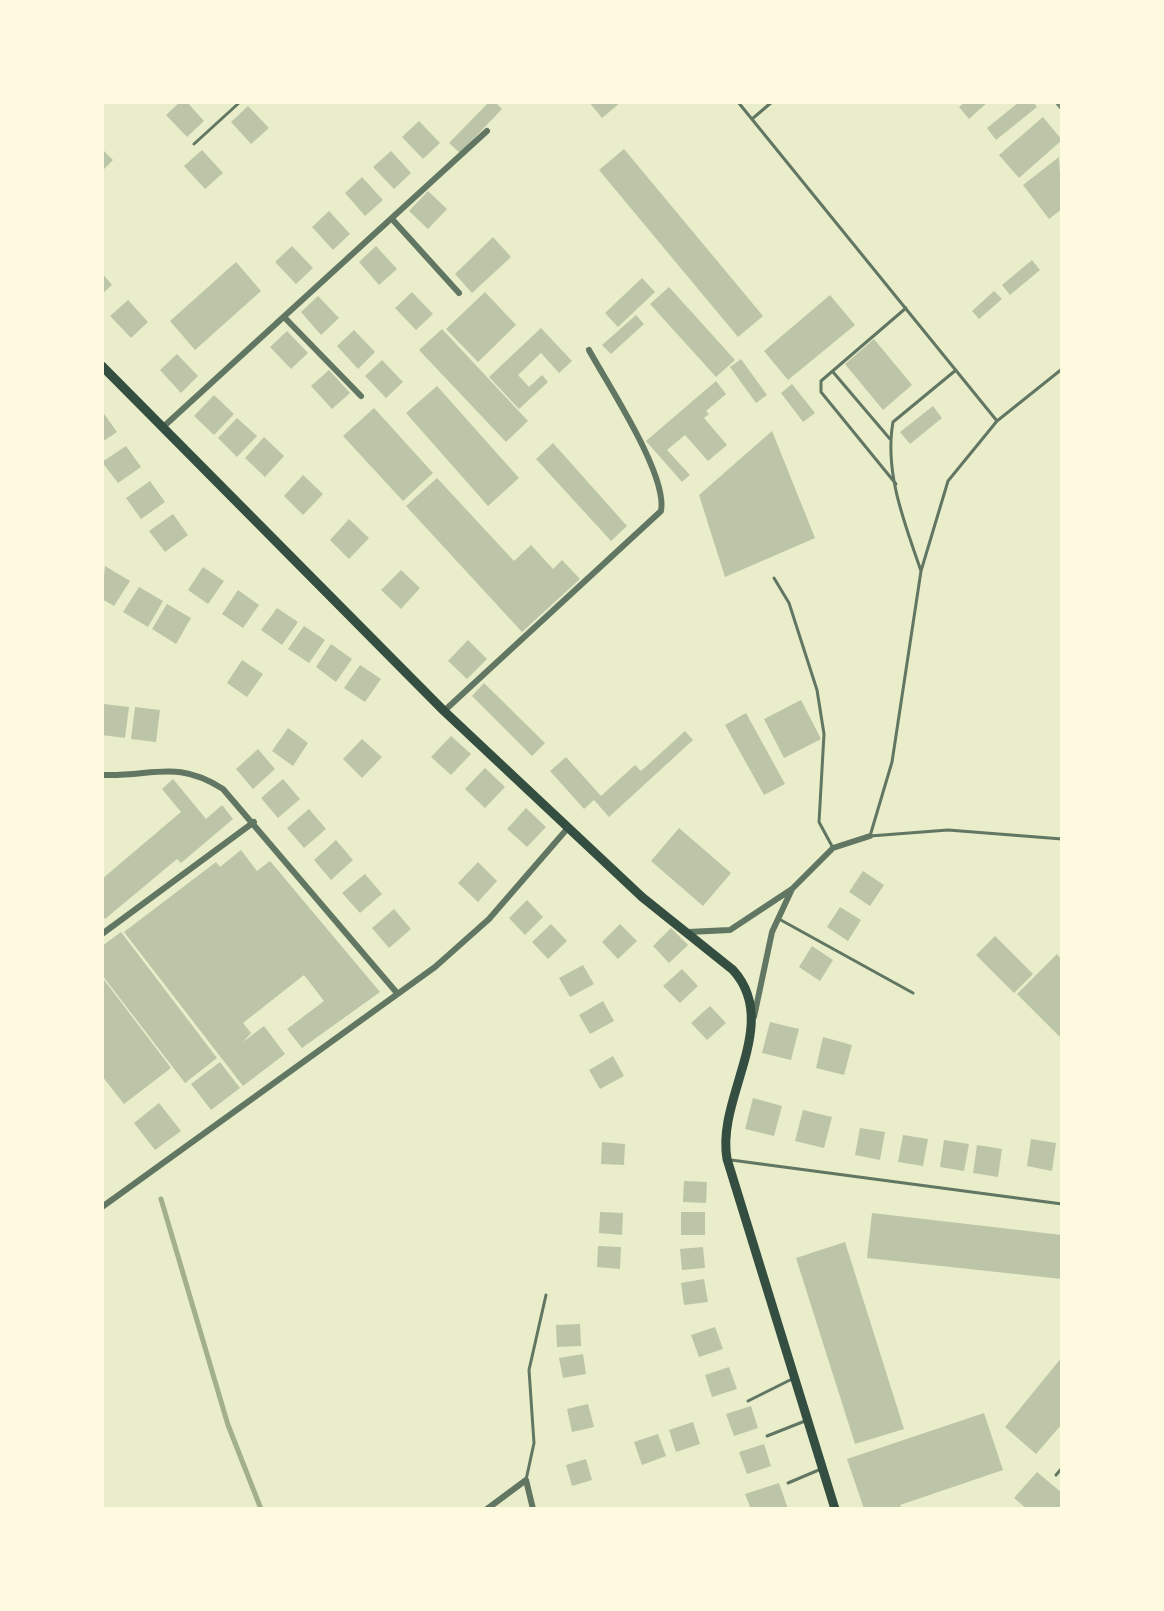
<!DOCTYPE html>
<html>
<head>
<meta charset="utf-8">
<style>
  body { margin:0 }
  #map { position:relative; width:1164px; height:1611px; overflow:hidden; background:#e9edc9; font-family:Inter,sans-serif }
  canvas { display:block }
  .frame { position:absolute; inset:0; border:104px solid #fefae0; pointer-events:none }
</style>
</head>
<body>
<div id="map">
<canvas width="1164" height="1611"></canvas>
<div class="frame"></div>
</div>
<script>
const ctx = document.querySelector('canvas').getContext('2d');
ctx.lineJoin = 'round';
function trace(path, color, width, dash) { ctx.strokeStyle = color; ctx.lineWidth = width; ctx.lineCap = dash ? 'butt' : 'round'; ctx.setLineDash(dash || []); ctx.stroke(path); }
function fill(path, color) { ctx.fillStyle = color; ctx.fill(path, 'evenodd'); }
trace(new Path2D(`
  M161 1199 228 1425 261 1509`), '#a3b18a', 5);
fill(new Path2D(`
  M180 102H187L204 121 187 137 166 115Z
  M489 102H495L502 109 460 153 449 143Z
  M589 102H621L602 118Z
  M965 102H988L969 119 959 107Z
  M1019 102H1033L1037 107 996 140 987 128Z
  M248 106 269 128 251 144 231 122Z
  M1043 117 1062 140 1019 178 999 155Z
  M419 121 440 143 423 159 402 137Z
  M102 149 113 160 102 171Z
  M624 149 763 316 738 337 599 170Z
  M202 150 223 173 205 189 184 166Z
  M391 151 411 173 394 189 373 167Z
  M1059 157 1062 209 1049 219 1023 185Z
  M362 177 383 200 365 216 345 193Z
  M428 191 447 209 428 229 409 211Z
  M329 211 350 234 333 250 312 227Z
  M493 237 511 257 472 293 455 274Z
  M292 246 313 268 296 284 275 262Z
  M376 246 397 269 379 285 359 262Z
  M1032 260 1040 270 1010 295 1002 285Z
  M236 262 261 291 195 350 170 321Z
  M102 273 112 285 102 294Z
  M642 278 655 292 618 327 605 313Z
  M669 287 735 360 716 377 650 304Z
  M994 291 1002 299 979 319 972 311Z
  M412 292 433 314 416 330 395 308Z
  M485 292 516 325 478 362 446 329Z
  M830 295 855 325 788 380 764 351Z
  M318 296 339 318 321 335 301 312Z
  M128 300 148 322 131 338 110 316Z
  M636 315 644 324 611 354 602 345Z
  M541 328 572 361 559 373 541 353 518 375 529 387 542 375 548 382 519 409 489 377Z
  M442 329 528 421 506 442 419 350Z
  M354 330 375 352 358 369 337 346Z
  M287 331 308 353 291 369 270 347Z
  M874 339 912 385 883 410 845 364Z
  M177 354 198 376 181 393 160 370Z
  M741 359 767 395 756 403 730 367Z
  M382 360 403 382 386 398 365 376Z
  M329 370 350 393 332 409 311 386Z
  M716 381 726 394 706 411 709 414 704 418 727 445 708 461 685 435 667 450 690 475 682 482 646 441Z
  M792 384 815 413 803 422 781 393Z
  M437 386 519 478 488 506 406 413Z
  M214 395 234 414 214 435 194 416Z
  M933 406 942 418 910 444 900 432Z
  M374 408 433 473 403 501 343 436Z
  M102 411 117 432 102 442Z
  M237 418 257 436 237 457 218 438Z
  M772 431 815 538 725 577 699 495Z
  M264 437 284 456 265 477 245 458Z
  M553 443 627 526 611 541 536 459Z
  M126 446 141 467 118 483 102 462Z
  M303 475 323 494 303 515 284 496Z
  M437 478 514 561 531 545 553 569 562 560 580 579 522 632 406 506Z
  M150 481 165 502 141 519 126 498Z
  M173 514 188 535 165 552 149 531Z
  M349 519 369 538 349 559 330 540Z
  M105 566 130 581 114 606 102 599Z
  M203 567 224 581 208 604 188 590Z
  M401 570 420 588 401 609 381 590Z
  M139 587 163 601 148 627 123 612Z
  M238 590 259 605 243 628 222 614Z
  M167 604 191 618 176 644 152 629Z
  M277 608 298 622 282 645 261 630Z
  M304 626 325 640 309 663 288 649Z
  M468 640 487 659 467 679 448 661Z
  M331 644 352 659 336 682 316 667Z
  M242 660 263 674 247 697 227 683Z
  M360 665 381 679 365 702 344 688Z
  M484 683 545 743 532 756 472 696Z
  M801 700 821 739 784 758 764 719Z
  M104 704 129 707 125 738 102 735Z
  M135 707 160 710 156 742 131 739Z
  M746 713 785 784 764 795 725 725Z
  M288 728 308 743 293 766 272 751Z
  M685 731 693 740 609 817 594 800 584 809 550 771 566 757 601 796 635 765 641 771Z
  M451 736 471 754 451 775 431 757Z
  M362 739 382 757 362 778 343 759Z
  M258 749 275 769 253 789 236 769Z
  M485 768 505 787 485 808 465 789Z
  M173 779 206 819 222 805 233 819 181 863 177 859 105 919 102 915V879L181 812 162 789Z
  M283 779 300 799 278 818 261 798Z
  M526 808 546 827 527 847 507 829Z
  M309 809 326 829 304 848 287 828Z
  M679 828 731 873 703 906 651 861Z
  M336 840 353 860 331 880 314 860Z
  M241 850 257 871 270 861 380 992 302 1048 287 1029 324 1001 304 975 243 1023 251 1033 243 1042 264 1026 285 1054 243 1086 124 932 216 862 220 867Z
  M478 862 497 881 478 902 458 883Z
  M863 871 884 885 870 906 849 892Z
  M365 874 382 894 360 913 342 893Z
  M527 900 543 917 525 935 509 918Z
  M840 907 861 920 848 941 827 927Z
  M394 909 411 929 389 948 372 928Z
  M551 924 567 941 548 959 532 942Z
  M620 924 637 941 618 959 602 942Z
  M671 928 688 945 669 963 653 946Z
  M121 932 217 1058 185 1083 102 975V946Z
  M995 936 1033 974 1014 993 976 955Z
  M812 946 833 960 820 981 799 967Z
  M1057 954 1062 960V1039L1017 994Z
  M583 965 594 984 570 997 559 978Z
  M682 969 698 986 680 1003 663 986Z
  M102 977 171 1068 124 1104 102 1076Z
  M603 1001 614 1021 590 1034 579 1015Z
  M710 1006 726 1023 707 1040 691 1023Z
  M770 1022 799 1029 791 1060 762 1053Z
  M823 1037 852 1045 844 1075 816 1068Z
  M613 1056 624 1076 600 1089 589 1070Z
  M220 1062 240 1088 211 1110 191 1084Z
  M753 1098 782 1106 774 1136 745 1129Z
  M159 1103 181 1131 155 1150 134 1123Z
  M803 1110 832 1117 824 1148 795 1141Z
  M860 1128 885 1132 880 1160 855 1155Z
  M903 1135 928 1139 923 1166 898 1162Z
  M1031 1139 1056 1143 1052 1171 1027 1166Z
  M944 1140 969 1144 964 1171 940 1167Z
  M602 1142 625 1144 624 1165 601 1164Z
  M977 1145 1002 1149 998 1177 973 1173Z
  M684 1181 707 1182 706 1203 683 1202Z
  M600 1212 623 1213 622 1235 599 1233Z
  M681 1212H705V1235H681Z
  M872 1213 1062 1235V1279L867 1258Z
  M845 1242 904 1429 855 1444 796 1258Z
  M598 1246 621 1247 620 1269 597 1267Z
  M703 1247 705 1268 682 1270 680 1249Z
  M704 1279 708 1302 684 1305 681 1283Z
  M580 1324 581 1346 557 1347 556 1325Z
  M715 1327 723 1349 699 1357 691 1335Z
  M583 1354 586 1374 563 1378 559 1358Z
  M1062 1357V1424L1036 1454 1005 1427Z
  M729 1367 737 1389 712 1397 705 1375Z
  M588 1404 594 1427 572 1432 567 1409Z
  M751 1406 758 1428 734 1436 726 1414Z
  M984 1413 1003 1470 900 1505 902 1509H864L847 1459Z
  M693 1422 700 1444 676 1452 669 1430Z
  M658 1434 666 1456 642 1465 634 1442Z
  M764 1444 771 1466 747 1474 739 1452Z
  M586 1459 592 1480 572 1486 566 1465Z
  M1037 1472 1062 1493V1509H1027L1014 1498Z
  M779 1483 788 1509H751L745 1494Z`), '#bcc5a7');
trace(new Path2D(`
  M738 102 997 421
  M752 119 772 102
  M194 144 240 102
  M1062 369 997 421 948 481 921 571 892 762 870 836 948 830 1062 839
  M833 372 890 439
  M896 484 821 392V381L906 308
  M921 571C905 524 884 473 893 422L956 370
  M774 578 789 603 817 690 824 734 819 822 833 848
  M779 919 913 993
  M731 1160 1062 1204
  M748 1401 792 1379
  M767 1436 805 1421
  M1056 1475 1062 1468
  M526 1480 534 1443 529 1370 546 1295
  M788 1483 821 1469`), '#617663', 3);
trace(new Path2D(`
  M392 219 459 293
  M285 318 361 396
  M162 428 487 131
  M444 711 661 511C668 475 608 385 589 350
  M102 775C153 777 176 759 223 789L397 993
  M792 889 833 848 870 836
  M688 932 730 930 792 889 772 932 754 1017
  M102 934 254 822
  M102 1207 435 967 489 919 567 829
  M487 1509 526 1480 533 1509`), '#617663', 6);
trace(new Path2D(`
  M102 366 444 711 642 897 733 970C782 1024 716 1097 727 1159L835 1509`), '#344e41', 9);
trace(new Path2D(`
  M1057 102 1062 108`), '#7c8e77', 5);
</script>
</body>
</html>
